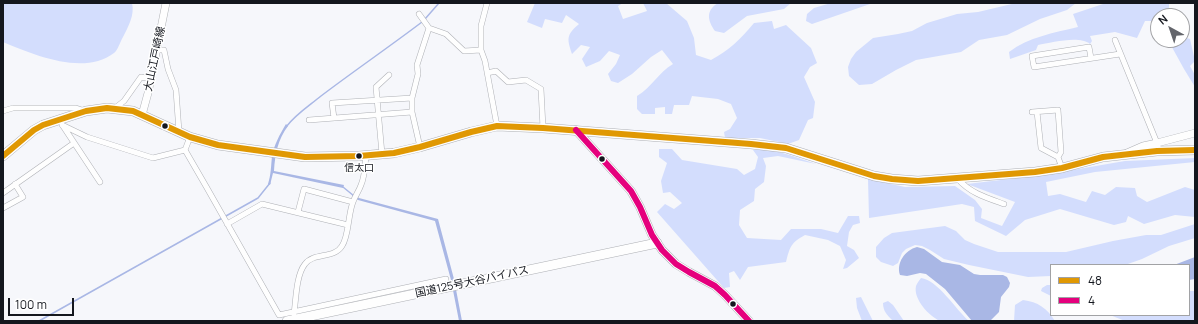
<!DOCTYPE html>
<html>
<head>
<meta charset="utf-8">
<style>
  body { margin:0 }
  #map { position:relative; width:1198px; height:324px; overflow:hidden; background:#f6f7fb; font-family:Manrope,sans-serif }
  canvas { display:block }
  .frame { position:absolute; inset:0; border:4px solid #14171e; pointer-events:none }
  .legend { position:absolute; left:1050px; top:264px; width:140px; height:52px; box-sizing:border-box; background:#fff; border:1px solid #a1a2a5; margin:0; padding:5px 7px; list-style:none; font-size:12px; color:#14171e }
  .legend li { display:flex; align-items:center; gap:8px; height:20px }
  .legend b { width:20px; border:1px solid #a1a2a5 }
  .north { position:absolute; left:1150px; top:8px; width:40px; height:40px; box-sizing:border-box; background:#fff; border:1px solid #a1a2a5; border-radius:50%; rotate:320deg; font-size:11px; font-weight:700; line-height:16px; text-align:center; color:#14171e }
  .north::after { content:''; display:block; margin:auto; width:14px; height:18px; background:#63656b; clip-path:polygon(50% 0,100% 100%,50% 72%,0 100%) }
  .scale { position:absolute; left:8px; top:298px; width:66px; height:18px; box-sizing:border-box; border:2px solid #14171e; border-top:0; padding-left:5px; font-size:12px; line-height:14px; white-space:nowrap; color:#14171e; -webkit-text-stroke:3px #fff; paint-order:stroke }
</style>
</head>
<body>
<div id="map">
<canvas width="1198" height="324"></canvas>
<div class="frame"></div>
<ul class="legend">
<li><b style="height:5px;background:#e09803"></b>48</li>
<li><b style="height:5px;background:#e5007d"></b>4</li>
</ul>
<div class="north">N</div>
<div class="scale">100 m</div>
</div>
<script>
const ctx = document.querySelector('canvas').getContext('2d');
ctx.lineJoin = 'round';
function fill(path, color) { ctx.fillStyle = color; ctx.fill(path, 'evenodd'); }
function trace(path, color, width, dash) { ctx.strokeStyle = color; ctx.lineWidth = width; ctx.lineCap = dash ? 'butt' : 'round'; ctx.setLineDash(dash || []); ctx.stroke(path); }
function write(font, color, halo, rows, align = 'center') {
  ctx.font = font + ' Manrope,"Noto Sans JP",sans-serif'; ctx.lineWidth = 3; ctx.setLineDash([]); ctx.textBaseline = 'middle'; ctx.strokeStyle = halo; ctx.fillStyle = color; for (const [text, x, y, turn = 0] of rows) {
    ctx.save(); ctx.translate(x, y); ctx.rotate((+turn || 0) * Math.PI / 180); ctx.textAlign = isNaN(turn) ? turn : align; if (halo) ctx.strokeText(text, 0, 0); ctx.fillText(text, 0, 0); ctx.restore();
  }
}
fill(new Path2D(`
  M3 3H132C135 15 128 27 123 37 120 42 118 50 114 53 84 76 34 55 3 42Z
  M535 3H623L618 6 623 19 647 11 643 3H666L687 21 694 38 696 55 711 60C729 50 740 40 754 23L772 21 774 29 786 25 811 48 817 63 810 67 804 77 815 102 813 118 808 120 799 140 788 144 760 138H725L724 132 730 129 737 118 731 104 718 99 692 96 689 105H674L672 114H665V107L655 108V114H642L637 109V96C652 87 658 73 673 64L662 50 651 57 632 74 618 83 611 81 608 74 616 64 620 55 609 51 600 61 586 67 582 59 590 47 581 45 572 54C567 39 566 35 579 24L566 15 562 23 545 19 542 28 527 22Z
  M718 3H791L784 9 747 16 724 33 715 31C708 21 705 11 718 3Z
  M831 3H873L812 24 806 21 807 14 814 8Z
  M1016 3H1076L1067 10 1040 19 1007 35 979 40 961 52 916 60 896 70 872 84 859 85 849 76 848 67 851 59 856 52 873 38 898 34 912 31 927 23 957 14 978 12Z
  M1106 3H1169V16H1158V24L1154 21H1145L1137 38 1115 32 1090 36 1092 41 1090 44C1079 35 1051 43 1038 45L1036 50 1010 59 1009 52C1029 37 1053 33 1078 27L1073 14Z
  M1182 34 1184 37 1190 39 1195 61 1190 66 1195 75V87L1184 69 1168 40H1182Z
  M659 149H672L682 160 737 169 744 175 755 169 758 157 753 150C775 148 795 157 816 164L778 156 763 158 766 166 764 182 755 189 754 201 740 210 739 225 747 238 781 240 791 229H821L838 233 848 216H859L860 223 853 225 849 232 847 246 854 250 859 258 847 268 843 269 846 260 840 246 828 240 805 235C791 243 790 246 786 262L748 267 740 280 734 271 729 273 730 287 724 288 657 212 665 204 674 209 682 203 670 192 663 193 661 181 667 163 659 157Z
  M1195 158V162L1095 172 1046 182 1048 196 1060 194 1086 202 1092 191 1105 195 1116 187 1135 188 1137 196 1147 202 1185 187 1195 190V217L1175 215 1144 224 1128 216 1126 222 1114 225 1060 209 1025 220 1006 236 975 221 974 207 962 204 869 218 868 179 905 187 955 186 975 200 982 209 981 218 1002 226 1015 202 967 184 1043 175 1125 161Z
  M1195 224V238L1169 246 1142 259 1125 265H1051V276L1028 277 969 265 944 259 930 250 922 246 915 245 906 249 902 253 898 263 893 266 881 262 876 257V247L884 238 892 233 945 226 956 231 965 240 974 244 998 252H1066L1113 241 1146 235H1161Z
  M921 278C938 280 956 310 969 321 962 321 946 323 940 321 929 316 913 299 916 286 917 283 919 281 921 278Z
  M1047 285H1051V296L1041 291 1042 288Z
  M1189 291H1195V321H1125L1110 315H1189Z
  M861 297 873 321H862L857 308 856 298Z
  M1023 300C1038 302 1047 308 1055 321H1014L1015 305Z
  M888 301 893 305 904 321H893C887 315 883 311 883 303Z`), '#d3ddfd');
fill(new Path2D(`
  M286 124 288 126C278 139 275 154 274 171L344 185 343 188 273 173 270 185 268 184C271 175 271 166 272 156 274 145 280 134 286 124Z
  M354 194 359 198 438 219 454 279 462 321H459L451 280 435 221 358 200 352 196Z
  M917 247 924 249 942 262 960 265 974 274 980 275H1003L1007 277 1010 283 1009 287 1001 297 999 312 990 321H972L945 289 926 274 920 273 907 276 900 275C896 263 905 250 917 247Z
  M1195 257V279L1189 280V265H1174Z`), '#a9b7e5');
trace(new Path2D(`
  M425 19 439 3
  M286 127C296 114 309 106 321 96 354 71 389 47 422 22
  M343 187 354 196
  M39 321 258 198 270 183`), '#a9b7e5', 1.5);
const street = new Path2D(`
  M487 3 481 26V50L485 61 497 126
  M419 14 429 28 417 65 418 74 412 98V112L420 147
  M429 28 446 34 464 51 481 50
  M1115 40 1157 143
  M157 50H164L168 69 176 90 179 132
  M1091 58 1089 47 1032 56 1034 67 1120 54
  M487 73 496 71 508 82 526 80 541 89 543 128
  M115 108 124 101 141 77 151 79
  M3 111 13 108H76L85 111
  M1032 112 1058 110 1061 152 1058 157 1062 168
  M1037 112 1041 148 1058 157
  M334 118 332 103 412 98
  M309 120 412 112
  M62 125 87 137 153 158 185 150
  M63 126 100 182
  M190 137 185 150 207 188 279 315 446 279
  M382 154 376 87 389 75
  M958 179C970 193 987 198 1004 204
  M3 193 74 143
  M3 208 23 197 15 184
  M298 212 304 189 353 202
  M227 224 262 204 348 225
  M294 314C296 300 296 275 305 264 314 252 334 259 342 246 349 236 348 214 353 202 355 196 359 191 361 185 365 176 365 165 366 155`);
const secondary = new Path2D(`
  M142 115 148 93 166 3
  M1157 151V143L1195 133
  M1127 153 1143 146 1157 143`);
const primary = new Path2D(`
  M576 130 631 191 640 207 652 235 662 250 676 264 689 272 715 286 725 295 749 321`);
const highway = new Path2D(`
  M3 156 34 130 43 125 86 111 107 108 133 111 190 137 218 145 305 157 359 156 394 153 420 147 471 132 497 126 543 128 751 144 786 148 874 176 892 179 918 181 1035 172 1062 168 1103 157 1157 151 1195 150
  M287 321 657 243`);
trace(street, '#aeb0b5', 6);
trace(secondary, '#aeb0b5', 8);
trace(primary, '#aeb0b5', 9);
trace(highway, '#aeb0b5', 10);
trace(street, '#fefefe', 5);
trace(secondary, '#fefefe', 7);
trace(primary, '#fefefe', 8);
trace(highway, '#fefefe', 9);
trace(new Path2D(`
  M3 156 34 130 43 125 86 111 107 108 133 111 190 137 218 145 305 157 359 156 394 153 420 147 471 132 497 126 543 128 751 144 786 148 874 176 892 179 918 181 1035 172 1062 168 1103 157 1157 151 1195 150`), '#e09803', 6);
trace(new Path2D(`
  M576 130 631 191 640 207 652 235 662 250 676 264 689 272 715 286 725 295 749 321`), '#e5007d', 6);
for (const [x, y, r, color] of [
  [165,126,3.5,"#14171e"],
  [359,156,3.5,"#14171e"],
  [602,159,3.5,"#14171e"],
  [733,304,3.5,"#14171e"]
]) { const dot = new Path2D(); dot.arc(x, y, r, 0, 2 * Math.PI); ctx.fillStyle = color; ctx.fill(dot); trace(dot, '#fff', 1.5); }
write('10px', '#14171e', '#fff', [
  ["信太口",359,168]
]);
write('11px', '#14171e', '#fff', [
  ["大山江戸崎線",155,59,-78],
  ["国道125号大谷バイパス",472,282,-12]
]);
</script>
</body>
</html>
